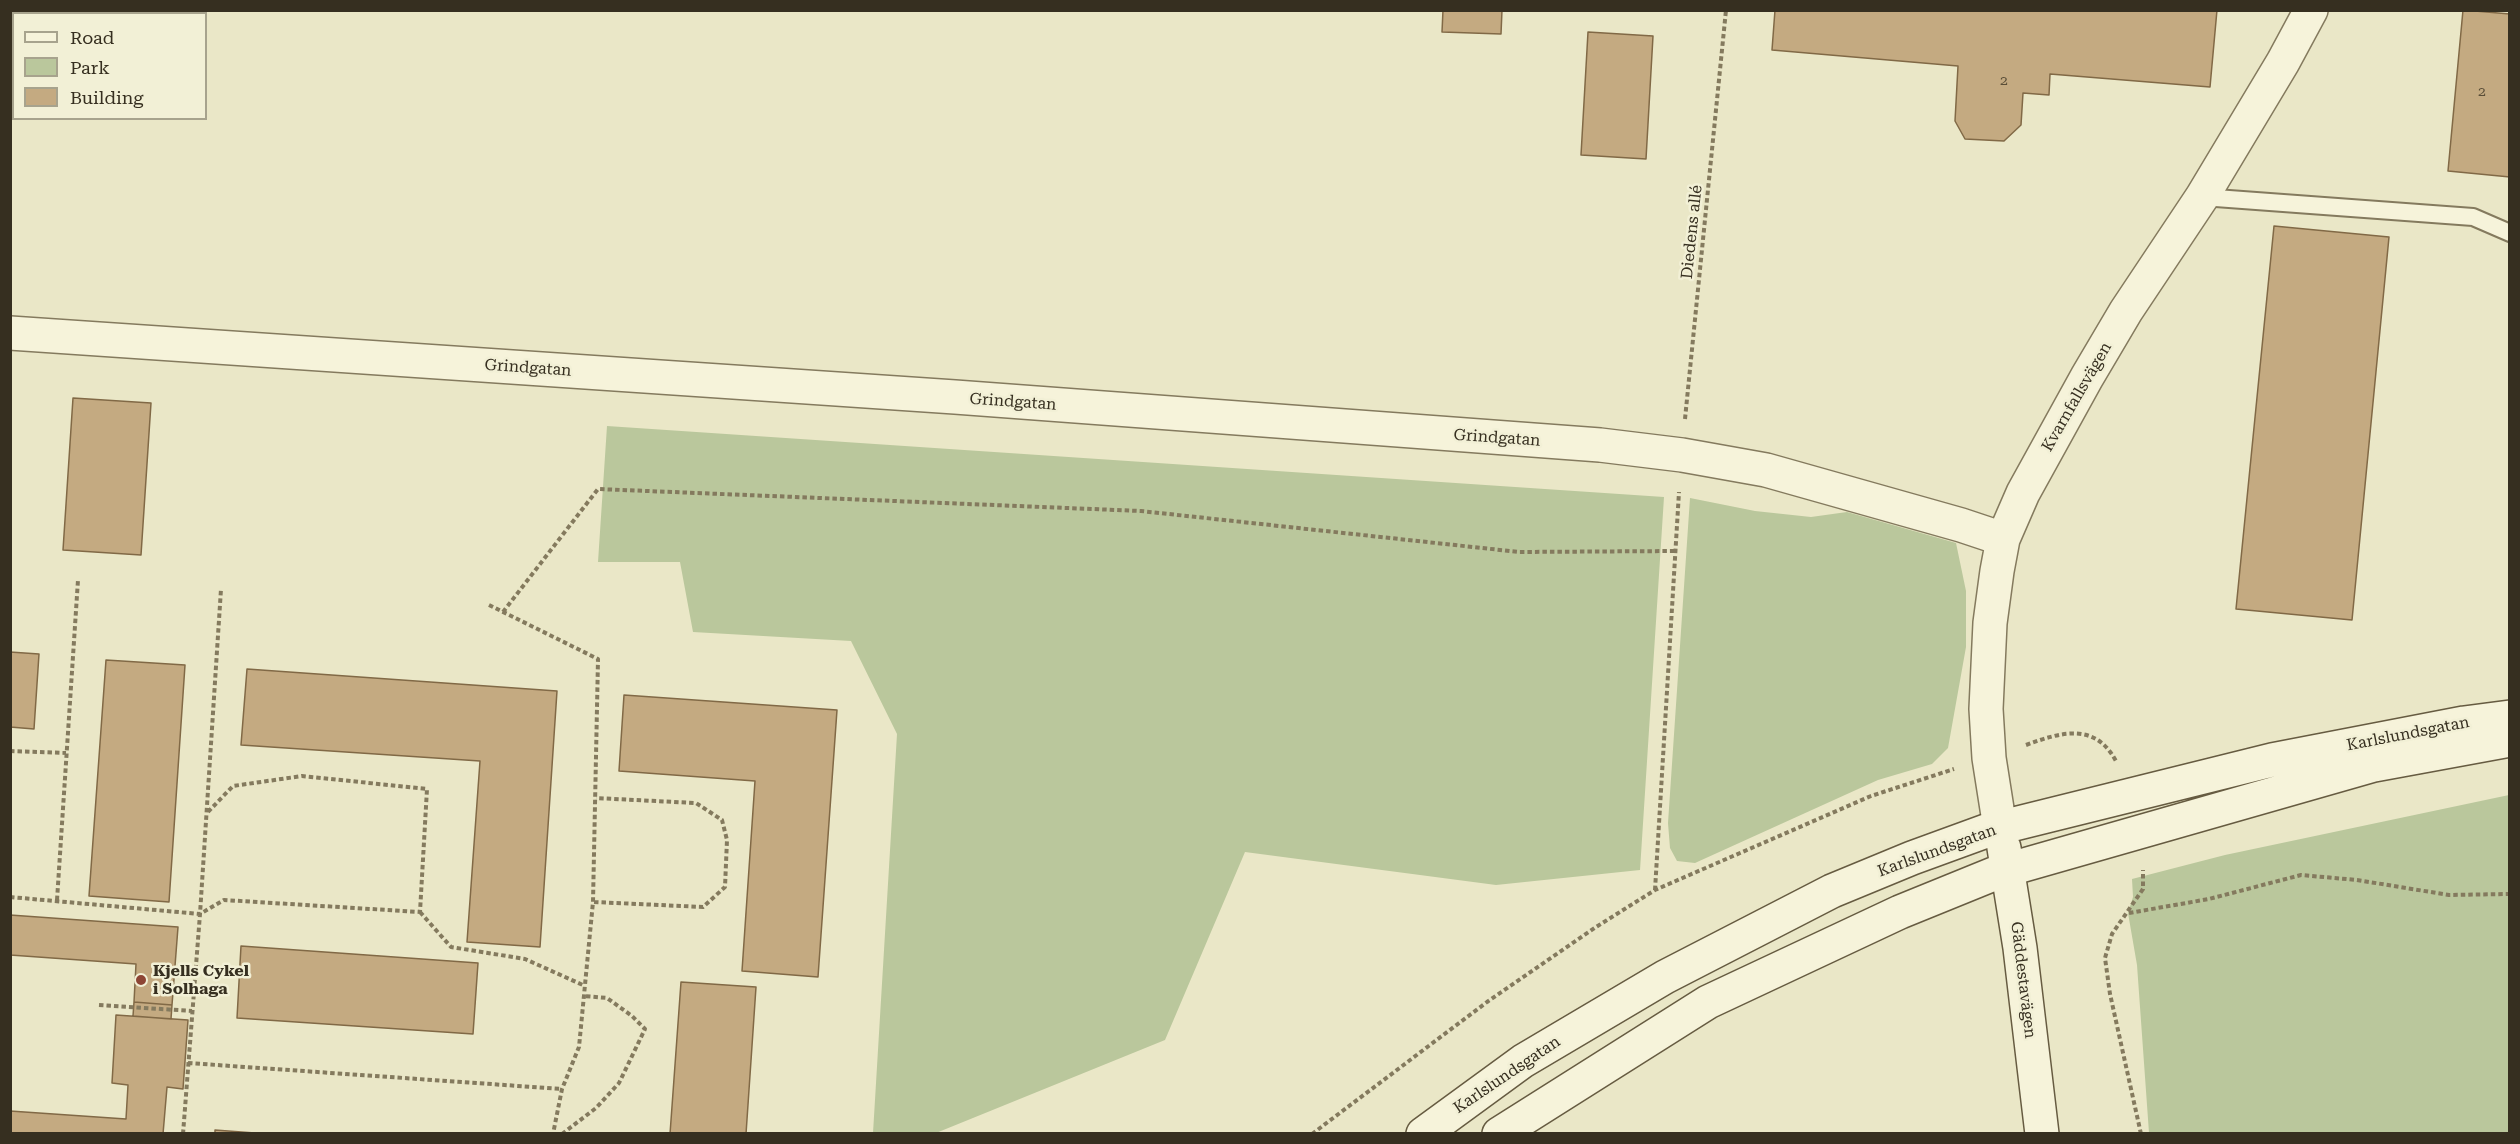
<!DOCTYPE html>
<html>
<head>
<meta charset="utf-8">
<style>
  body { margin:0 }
  #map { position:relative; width:2520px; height:1144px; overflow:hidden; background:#eae7c7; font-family:"Roboto Serif",serif }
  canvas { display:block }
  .frame { position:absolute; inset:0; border:12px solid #362f20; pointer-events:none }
  .legend { position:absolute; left:12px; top:12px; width:195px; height:108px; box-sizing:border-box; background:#f2f0d6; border:2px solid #a7a38d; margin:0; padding:8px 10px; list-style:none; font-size:18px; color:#362f20 }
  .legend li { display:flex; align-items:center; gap:12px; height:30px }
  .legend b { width:30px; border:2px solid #a7a38d }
</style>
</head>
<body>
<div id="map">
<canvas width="2520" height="1144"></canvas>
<div class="frame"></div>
<ul class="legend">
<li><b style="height:8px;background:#f6f3da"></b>Road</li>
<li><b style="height:16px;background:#bac79c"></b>Park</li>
<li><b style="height:16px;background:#c4aa81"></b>Building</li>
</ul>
</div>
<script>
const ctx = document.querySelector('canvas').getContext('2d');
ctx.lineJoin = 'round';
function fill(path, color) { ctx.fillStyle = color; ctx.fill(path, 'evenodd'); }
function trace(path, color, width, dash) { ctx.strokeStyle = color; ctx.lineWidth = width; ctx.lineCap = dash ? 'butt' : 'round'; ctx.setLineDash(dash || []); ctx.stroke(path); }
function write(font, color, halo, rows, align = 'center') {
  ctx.font = font + ' "Roboto Serif",serif'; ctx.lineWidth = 5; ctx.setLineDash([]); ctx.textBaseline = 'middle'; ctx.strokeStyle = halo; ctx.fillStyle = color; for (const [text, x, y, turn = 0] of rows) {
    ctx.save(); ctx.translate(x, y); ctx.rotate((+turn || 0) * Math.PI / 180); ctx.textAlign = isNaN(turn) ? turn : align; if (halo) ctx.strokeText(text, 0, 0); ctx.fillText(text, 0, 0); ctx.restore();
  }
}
fill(new Path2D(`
  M607 426 1664 497 1640 870 1496 885 1245 852 1165 1040 936 1133H873L897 734 851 641 693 632 680 562H598Z
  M1690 498 1755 511 1811 517 1847 512 1956 543 1966 591V647L1948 748 1932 764 1878 780 1695 863 1677 861 1670 848 1668 823Z
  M2509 795V1133H2149L2137 965 2128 913 2133 897 2132 879 2225 855Z`), '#bac79c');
const building = new Path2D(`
  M1443 10H1502L1501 34 1442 32Z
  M1775 10H2217L2210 87 2050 74 2049 95 2023 93 2021 125 2004 141 1965 139 1955 121 1958 66 1772 50Z
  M2463 10 2510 14V177L2448 171Z
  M1588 32 1653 36 1646 159 1581 155Z
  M2274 226 2389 237 2352 620 2236 609Z
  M73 398 151 403 141 555 63 550Z
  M10 652 39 654 34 729 10 727Z
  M106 660 185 665 169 902 89 896Z
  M247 669 557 691 540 947 467 942 480 761 241 745Z
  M624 695 837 710 818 977 742 971 755 781 619 771Z
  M10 915 178 927 172 1005 134 1002 136 964 10 955Z
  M241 946 478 963 473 1034 237 1018Z
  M681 982 756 987 746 1134H670Z
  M134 1002 172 1005 171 1019 133 1016Z
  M116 1015 188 1020 183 1089 167 1087 163 1134H10V1111L126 1119 128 1085 112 1083Z
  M215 1130 268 1134H215Z`);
fill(building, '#c4aa81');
trace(building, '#816946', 1.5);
const lane = new Path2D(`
  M2202 197 2473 217 2510 233`);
const street = new Path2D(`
  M10 333 955 397 1600 445 1682 455 1766 470 1961 525 2003 539
  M2000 828 1989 758 1986 709 1990 623 1997 571 2003 539 2023 493 2087 377 2126 311 2202 197 2283 62 2311 10`);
const secondary = new Path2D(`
  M2004 848 2020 948 2042 1134
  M1423 1134 1523 1061 1665 977 1832 891 1912 858 1986 831 2272 760 2464 723 2510 717
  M1499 1134 1708 1002 1900 912 1996 873 2374 765 2510 740`);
trace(lane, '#847a5e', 20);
trace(street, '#847a5e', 36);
trace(secondary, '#665b41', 36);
trace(new Path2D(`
  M1685 419 1726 10
  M489 605 598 659 593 902 579 1047 562 1089 553 1134
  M503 612 598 489 1141 511 1519 552 1676 551
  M2026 745C2061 732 2095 722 2116 761
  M10 751 66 753
  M1655 890 1679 492
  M10 897 200 914 224 900 420 912 427 789 302 776 233 786 206 814
  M57 900 78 580
  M594 902 703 907 725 887 727 840 722 820 696 803 596 798
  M420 912 451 947 525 959 585 986
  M2129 913 2209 899 2301 875 2357 880 2449 895 2510 894
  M99 1005 192 1011
  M188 1063 562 1089
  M183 1134 200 914 221 589
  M562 1134 596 1108 619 1083 645 1029 632 1016 607 998 584 996
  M1312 1134 1487 1002 1596 927 1655 890 1871 796 1954 769
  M2141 1134 2110 994 2105 958 2112 934 2143 889V870`), '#847a5e', 4, [4.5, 3]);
trace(lane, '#f6f3da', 16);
trace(street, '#f6f3da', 33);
trace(secondary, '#f6f3da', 33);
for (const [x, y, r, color] of [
  [141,980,6,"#8d4534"]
]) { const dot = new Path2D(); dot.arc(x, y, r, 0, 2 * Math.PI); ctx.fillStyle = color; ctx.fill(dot); trace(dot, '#f2f0d6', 2); }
write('14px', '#5a4e38', null, [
  ["2",2004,81],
  ["2",2482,92]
]);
write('16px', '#362f20', '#f2f0d6', [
  ["Diedens allé",1692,232,-84],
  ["Grindgatan",528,368,4],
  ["Kvarnfallsvägen",2077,397,-60],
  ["Grindgatan",1013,402,4],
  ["Grindgatan",1497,438,4],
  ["Karlslundsgatan",2408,734,-11],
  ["Karlslundsgatan",1937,851,-20],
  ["Gäddestavägen",2023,980,83],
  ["Karlslundsgatan",1507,1075,-34]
]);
write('bold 16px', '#362f20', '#f2f0d6', [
  ["Kjells Cykel",153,971],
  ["i Solhaga",153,989]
], 'left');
</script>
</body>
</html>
